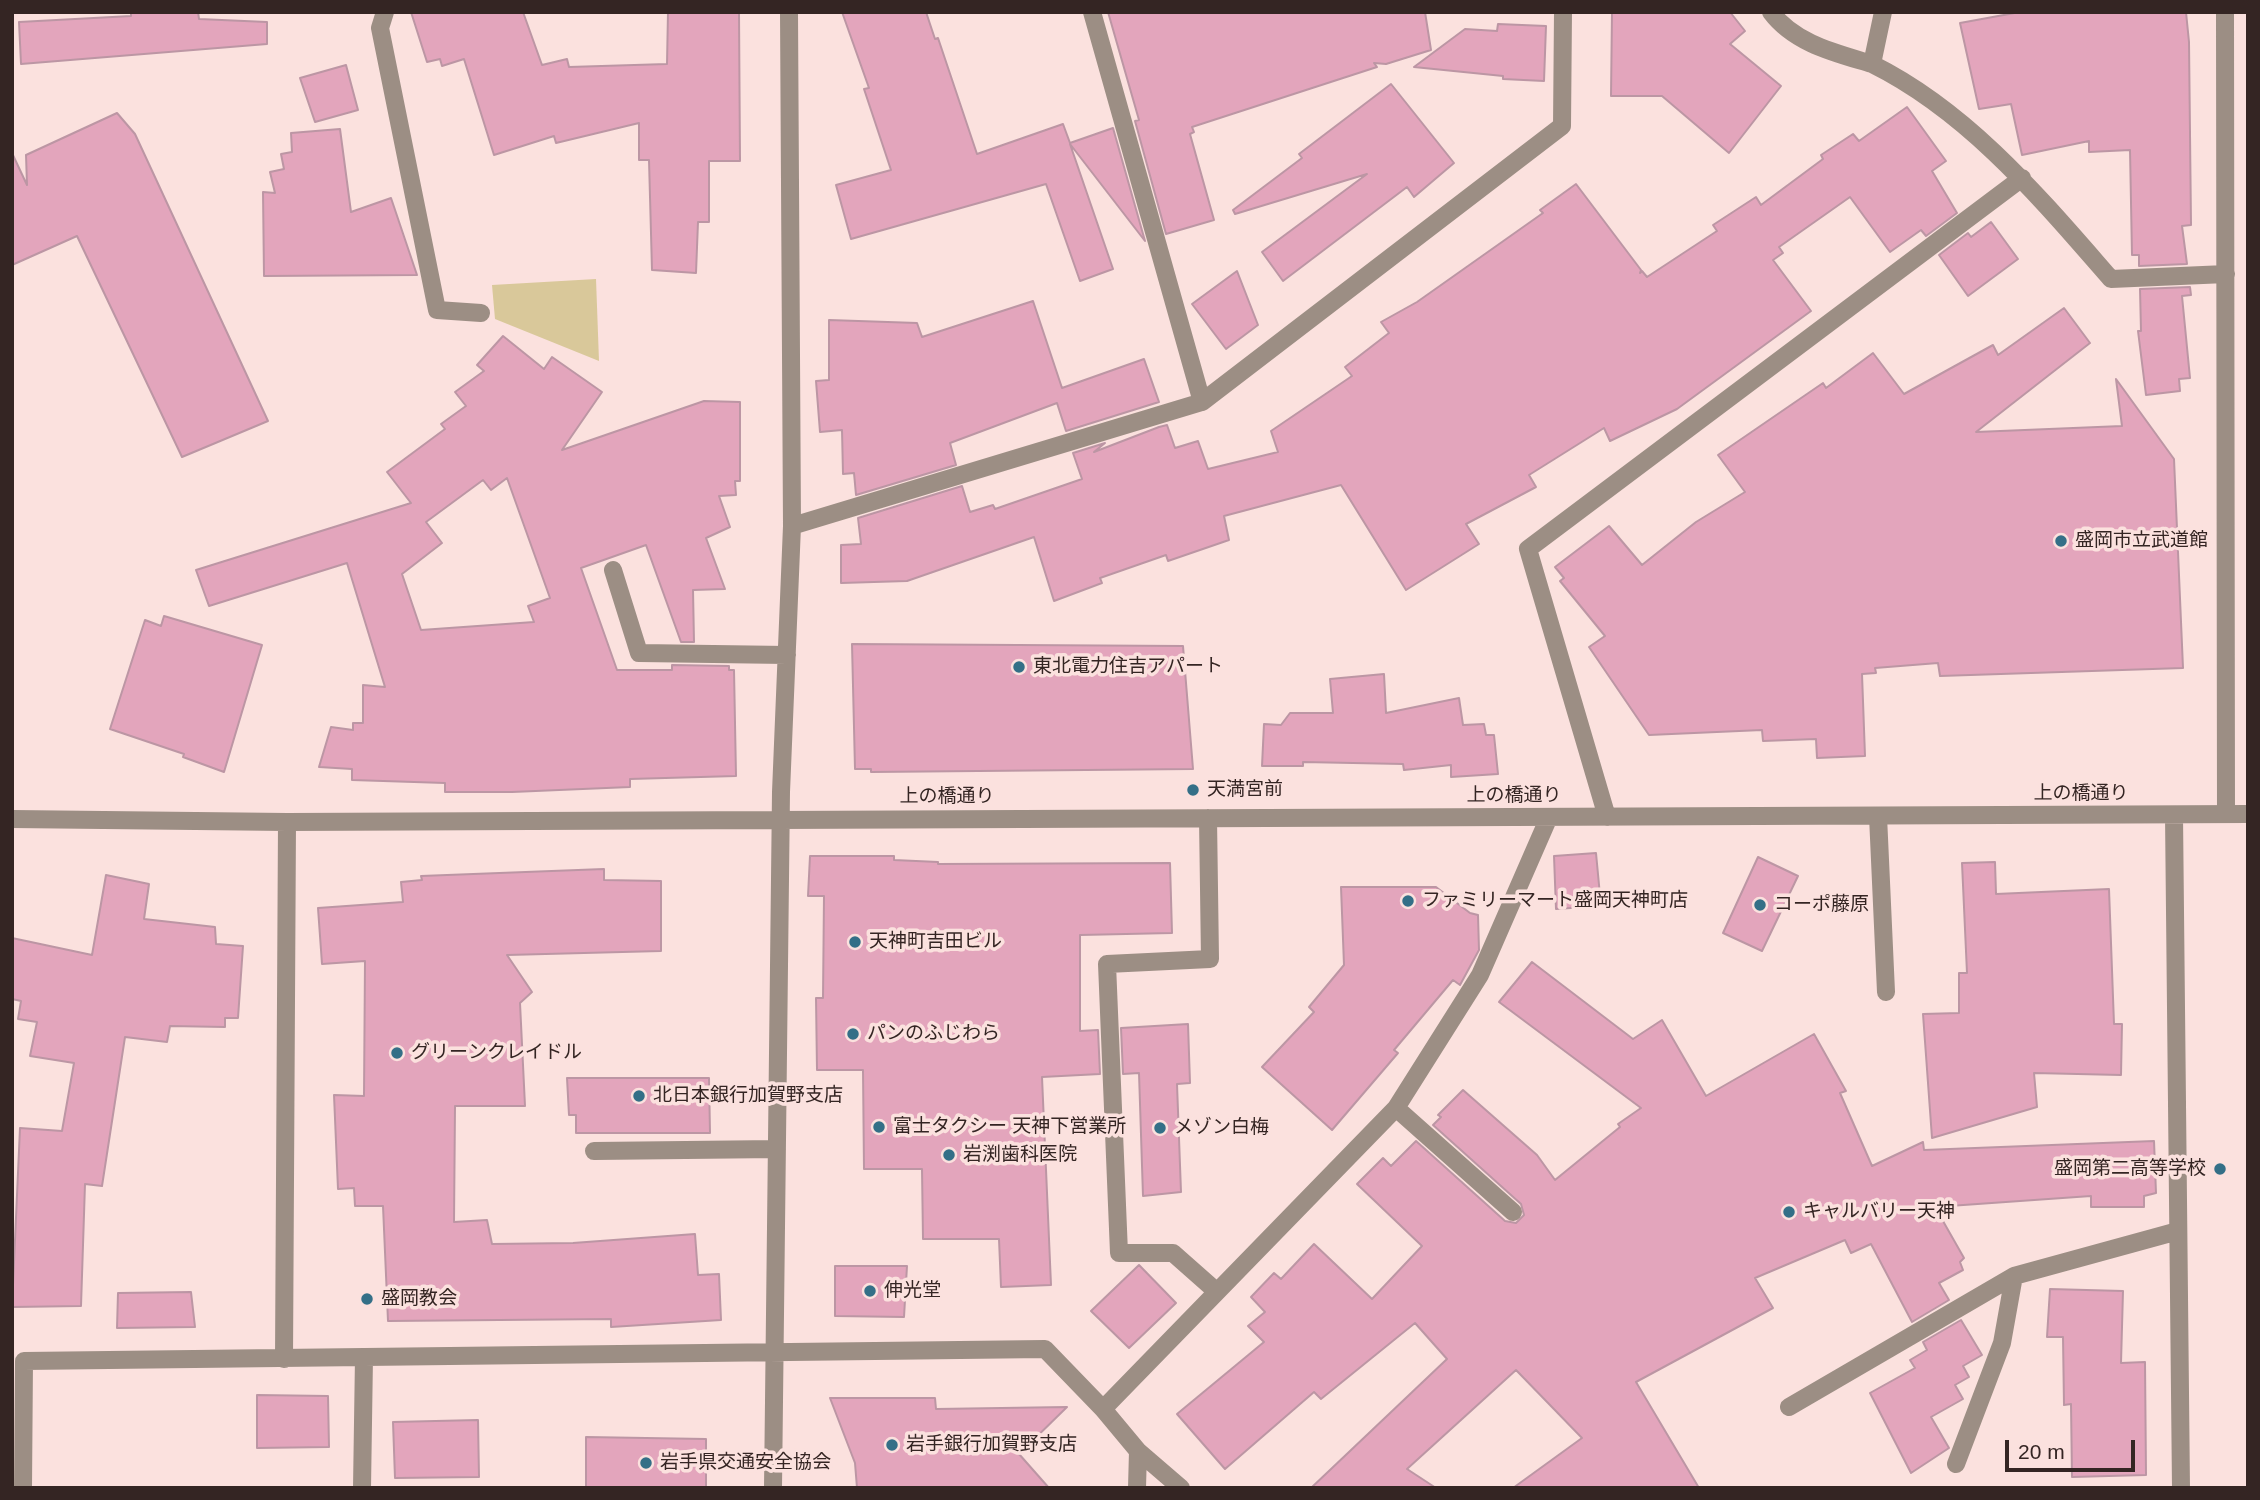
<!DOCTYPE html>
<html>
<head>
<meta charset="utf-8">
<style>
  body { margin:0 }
  #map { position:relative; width:2260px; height:1500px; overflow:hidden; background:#fbe1de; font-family:Arial,sans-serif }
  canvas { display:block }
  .frame { position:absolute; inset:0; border:14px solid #342523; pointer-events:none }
  .scale { position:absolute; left:2005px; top:1440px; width:130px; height:32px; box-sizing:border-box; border:4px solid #342523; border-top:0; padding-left:9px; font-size:21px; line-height:24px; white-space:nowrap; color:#342523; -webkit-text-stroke:5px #fbe1de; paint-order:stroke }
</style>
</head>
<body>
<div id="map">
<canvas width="2260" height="1500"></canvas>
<div class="frame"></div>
<div class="scale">20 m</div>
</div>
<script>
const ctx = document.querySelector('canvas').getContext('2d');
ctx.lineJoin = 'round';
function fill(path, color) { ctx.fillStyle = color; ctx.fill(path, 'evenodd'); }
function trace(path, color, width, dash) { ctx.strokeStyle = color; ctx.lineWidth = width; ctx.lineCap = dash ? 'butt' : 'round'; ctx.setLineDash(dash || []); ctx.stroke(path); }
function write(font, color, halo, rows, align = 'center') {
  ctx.font = font + ' Arial,"Noto Sans JP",sans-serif'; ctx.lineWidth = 7; ctx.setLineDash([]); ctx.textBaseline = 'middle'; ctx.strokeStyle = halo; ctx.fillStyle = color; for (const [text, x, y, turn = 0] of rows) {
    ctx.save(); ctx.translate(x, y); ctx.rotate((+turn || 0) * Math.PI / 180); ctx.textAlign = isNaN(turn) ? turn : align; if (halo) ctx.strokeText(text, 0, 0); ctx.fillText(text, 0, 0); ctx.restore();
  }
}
fill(new Path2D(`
  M596 279 599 361 495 319 492 285Z`), '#d9c89a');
const building = new Path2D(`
  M131 12H198L199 19 267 22V44L21 64 19 22 131 16Z
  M411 12H523L542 65 567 59 569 67 667 64 668 12H739L740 161H709V222H698L696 273 652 270 649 160H639V123L556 143 554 136 494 155 464 59 442 66 440 59 427 62Z
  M842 12H926L935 39 938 38 977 154 1063 124 1070 143 1113 128 1145 241 1070 144 1113 269 1080 281 1046 184 851 239 836 185 891 170 864 89 869 88Z
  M1108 12H1425L1431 50 1386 64 1374 63 1377 67 1192 127 1194 132 1190 134 1214 220 1166 234 1135 121 1139 120Z
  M1730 12 1745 31 1730 44 1781 86 1729 153 1662 96H1611L1612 13Z
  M2020 12H2186L2189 42 2191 225 2182 226 2187 264 2139 266V255H2132L2130 150 2089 152V141L2022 155 2011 104 1979 109 1960 23Z
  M1498 24 1546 26 1544 81 1503 79V76L1414 67 1465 29 1497 31Z
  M346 65 358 110 315 122 300 78Z
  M1391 84 1454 163 1414 197 1407 187 1283 281 1262 252 1367 174 1235 214 1233 210 1302 158 1299 154Z
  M1907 107 1946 161 1932 171 1957 213 1926 236 1921 230 1890 252 1850 197 1779 247 1783 253 1773 260 1811 311 1677 409 1610 441 1604 428 1529 475 1536 487 1466 524 1479 544 1406 590 1341 485 1224 516 1229 540 1168 561 1166 555 1100 578 1102 583 1054 601 1034 537 907 581 841 583V545L861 544 858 518 962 486 970 512 993 505 995 509 1082 479 1073 453 1105 443 1094 452 1159 427 1167 425 1175 448 1198 441 1208 469 1278 452 1271 431 1352 376 1345 367 1389 333 1381 322 1417 302 1543 213 1540 210 1576 184 1641 270 1640 273 1642 271 1647 277 1717 231 1713 225 1756 197 1761 205 1823 159 1821 155 1853 134 1859 141Z
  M117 113 135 134 268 421 182 457 77 236 12 265V153L27 185 26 155Z
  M340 129 351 212 391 198 417 275 264 276 263 192 275 193 270 172 284 169 281 154 292 152 291 133Z
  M1991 222 2018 259 1968 296 1939 255 1968 233 1971 237Z
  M1237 271 1258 325 1226 349 1192 304Z
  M2190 287 2191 295 2182 296 2190 378 2179 379 2180 391 2146 395 2138 331H2141L2140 289Z
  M1033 301 1062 388 1144 359 1159 402 1066 431 1057 403 950 443 956 465 856 495 854 473 843 474 842 430 820 432 816 381 829 380V320L917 323 922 337Z
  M2064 308 2090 343 1976 432 2122 426 2116 379 2174 459 2183 668 1940 676 1938 663 1875 668 1876 673 1862 674 1865 756 1817 758 1816 739 1763 741 1762 730 1649 735 1589 647 1605 636 1560 581 1564 578 1555 567 1609 526 1642 565 1696 522 1745 492 1718 455 1823 383 1826 388 1873 353 1904 394 1993 345 1998 355Z
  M503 336 544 369 552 357 602 392 562 450 704 401 740 402V481H735L736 495 719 496 730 527 706 538 725 589 693 590 694 642H681L646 545 581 568 617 670H672V665L729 666V670H734L736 776 630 779V787L512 792H445V783L352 780V769L319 767 331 727 353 730V723H363V685L385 687 347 563 209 606 196 570 411 503 387 472 445 429 441 424 466 406 455 392 484 371 477 365ZM507 478 550 598 528 606 534 622 421 630 402 574 442 543 426 522 483 480 491 490Z
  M164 616 262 645 224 772 183 757 184 754 110 729 145 620 161 626Z
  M852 644 1183 646 1193 769 871 772V769H855Z
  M1384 674 1386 713 1459 698 1463 725 1484 724 1486 735H1494L1498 774 1451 777V765L1404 770 1403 764 1303 762V766H1262L1264 724 1281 725 1290 713H1333L1330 679Z
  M1596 853 1601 906 1556 909 1554 856Z
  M810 856H894V860L938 862V864L1170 863 1172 933 1080 935V1031L1098 1030 1100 1074 1042 1077 1051 1285 1001 1287 999 1239H923L922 1169H864L863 1070H817L816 998H823L824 896H808Z
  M1758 857 1798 876 1762 951 1723 933Z
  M1995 862 1996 894 2109 889 2114 1024H2122L2121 1075 2034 1073 2037 1107 1932 1138 1923 1014 1959 1013V973H1967L1962 863Z
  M604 869V880L661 881V951L507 955 532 992 520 1003 525 1106H455L454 1222 487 1220 492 1244 573 1243 695 1234 698 1275 719 1274 721 1320 611 1327V1319L388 1321 383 1206H355L354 1188 338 1189 334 1095 364 1096 365 961 322 964 318 908 403 902 401 882 422 880 421 876Z
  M106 875 149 884 144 919 215 927 216 944 243 946 238 1018H225V1027L170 1026 167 1042 125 1037 102 1186 85 1184 81 1306 12 1307 20 1128 62 1131 74 1063 30 1056 37 1022 18 1019 21 1001 12 999V938L92 955Z
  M1341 887H1436L1470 913 1478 915 1479 950 1460 985 1453 980 1394 1050 1398 1053 1332 1130 1262 1067 1314 1012 1309 1007 1344 965Z
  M1532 962 1633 1039 1662 1020 1706 1096 1814 1034 1846 1091 1840 1093 1872 1166 1923 1142 1924 1150 2154 1141 2156 1193 2144 1196V1207H2091V1196L1935 1207 1964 1258 1960 1262 1963 1270 1939 1283 1949 1300 1912 1322 1871 1244 1851 1253 1845 1240 1755 1278 1773 1308 1636 1382 1699 1488H1513L1582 1438 1516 1370 1407 1469 1436 1488H1311L1447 1359 1415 1323 1321 1399 1314 1392 1225 1469 1177 1414 1264 1342 1248 1326 1265 1312 1251 1297 1274 1273 1281 1279 1314 1244 1372 1299 1422 1246 1357 1184 1383 1158 1391 1166 1416 1141 1505 1221 1516 1223 1524 1215 1521 1204 1433 1125 1441 1117 1438 1115 1463 1090 1537 1155 1555 1180 1620 1127 1618 1124 1641 1108 1499 1002Z
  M1188 1024 1190 1083 1177 1084 1181 1192 1143 1196 1139 1073 1123 1074 1121 1028Z
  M567 1078H709L710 1133H576V1115H569Z
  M1139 1265 1176 1303 1129 1348 1091 1311Z
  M835 1266H907L904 1317 835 1316Z
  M2050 1289 2123 1291 2121 1363 2145 1362 2146 1475 2072 1477 2071 1404 2064 1405 2063 1337H2047Z
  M191 1292 195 1327 117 1328 118 1293Z
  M1961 1320 1982 1355 1963 1366 1969 1377 1955 1385 1963 1399 1931 1417 1949 1448 1911 1473 1870 1393 1915 1368 1910 1360 1927 1350 1923 1342Z
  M257 1395 328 1396 329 1447 257 1448Z
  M830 1398H935L936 1409 1067 1407 1019 1454 1049 1488H857L855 1463Z
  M478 1420 479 1477 395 1478 393 1422Z
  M586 1437 706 1439V1488H586Z`);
fill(building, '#e3a5bc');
trace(building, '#bc96a4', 2);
trace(new Path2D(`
  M385 12 380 28 437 310 481 313
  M1092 12 1202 402
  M1771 12C1795 44 1836 53 1872 64L1883 12
  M2225 12 2226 813
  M1872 64C1969 112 2041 199 2111 279L2226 274
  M792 526 1202 402 1562 126 1563 12
  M613 570 639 653 787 655
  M2174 815 2181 1488
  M1878 816 1886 992
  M1607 817 1528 549 2022 178
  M1208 818 1210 959 1107 964 1119 1253H1173L1216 1291
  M12 819 287 822 2248 814
  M1396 1108 1513 1212
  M594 1151 777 1149
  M284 1359 287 822
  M1789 1407 2014 1276 2178 1231
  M1103 1409 1396 1108 1480 975 1549 817
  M1138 1451 1181 1488
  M1956 1464 2002 1343 2014 1276
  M23 1488 24 1361 1045 1349 1103 1409 1138 1451 1137 1488
  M362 1488 364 1357
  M773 1488 781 792 792 526 789 12`), '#9c8e84', 18);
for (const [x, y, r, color] of [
  [2061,541,7,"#346f87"],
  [1019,667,7,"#346f87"],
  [1193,790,7,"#346f87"],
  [1408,901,7,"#346f87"],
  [1760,905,7,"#346f87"],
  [855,942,7,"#346f87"],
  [853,1034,7,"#346f87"],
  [397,1053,7,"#346f87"],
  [639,1096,7,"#346f87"],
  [879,1127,7,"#346f87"],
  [1160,1128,7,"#346f87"],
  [949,1155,7,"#346f87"],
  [2220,1169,7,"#346f87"],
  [1789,1212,7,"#346f87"],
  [870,1291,7,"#346f87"],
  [367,1299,7,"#346f87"],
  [892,1445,7,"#346f87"],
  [646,1463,7,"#346f87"]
]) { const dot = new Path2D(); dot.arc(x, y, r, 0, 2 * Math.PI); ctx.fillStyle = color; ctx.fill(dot); trace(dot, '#fbe1de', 2.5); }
write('19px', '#342523', '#fbe1de', [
  ["盛岡市立武道館",2075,541],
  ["東北電力住吉アパート",1033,667],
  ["天満宮前",1207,790],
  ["ファミリーマート盛岡天神町店",1422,901],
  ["コーポ藤原",1774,905],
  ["天神町吉田ビル",869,942],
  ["パンのふじわら",867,1034],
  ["グリーンクレイドル",411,1053],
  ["北日本銀行加賀野支店",653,1096],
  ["富士タクシー 天神下営業所",893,1127],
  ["メゾン白梅",1174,1128],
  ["岩渕歯科医院",963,1155],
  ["盛岡第二高等学校",2206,1169,"right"],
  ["キャルバリー天神",1803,1212],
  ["伸光堂",884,1291],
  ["盛岡教会",381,1299],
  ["岩手銀行加賀野支店",906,1445],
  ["岩手県交通安全協会",660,1463]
], 'left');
write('19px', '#342523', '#fbe1de', [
  ["上の橋通り",2081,794],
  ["上の橋通り",1514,796],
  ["上の橋通り",947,797]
]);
</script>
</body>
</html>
